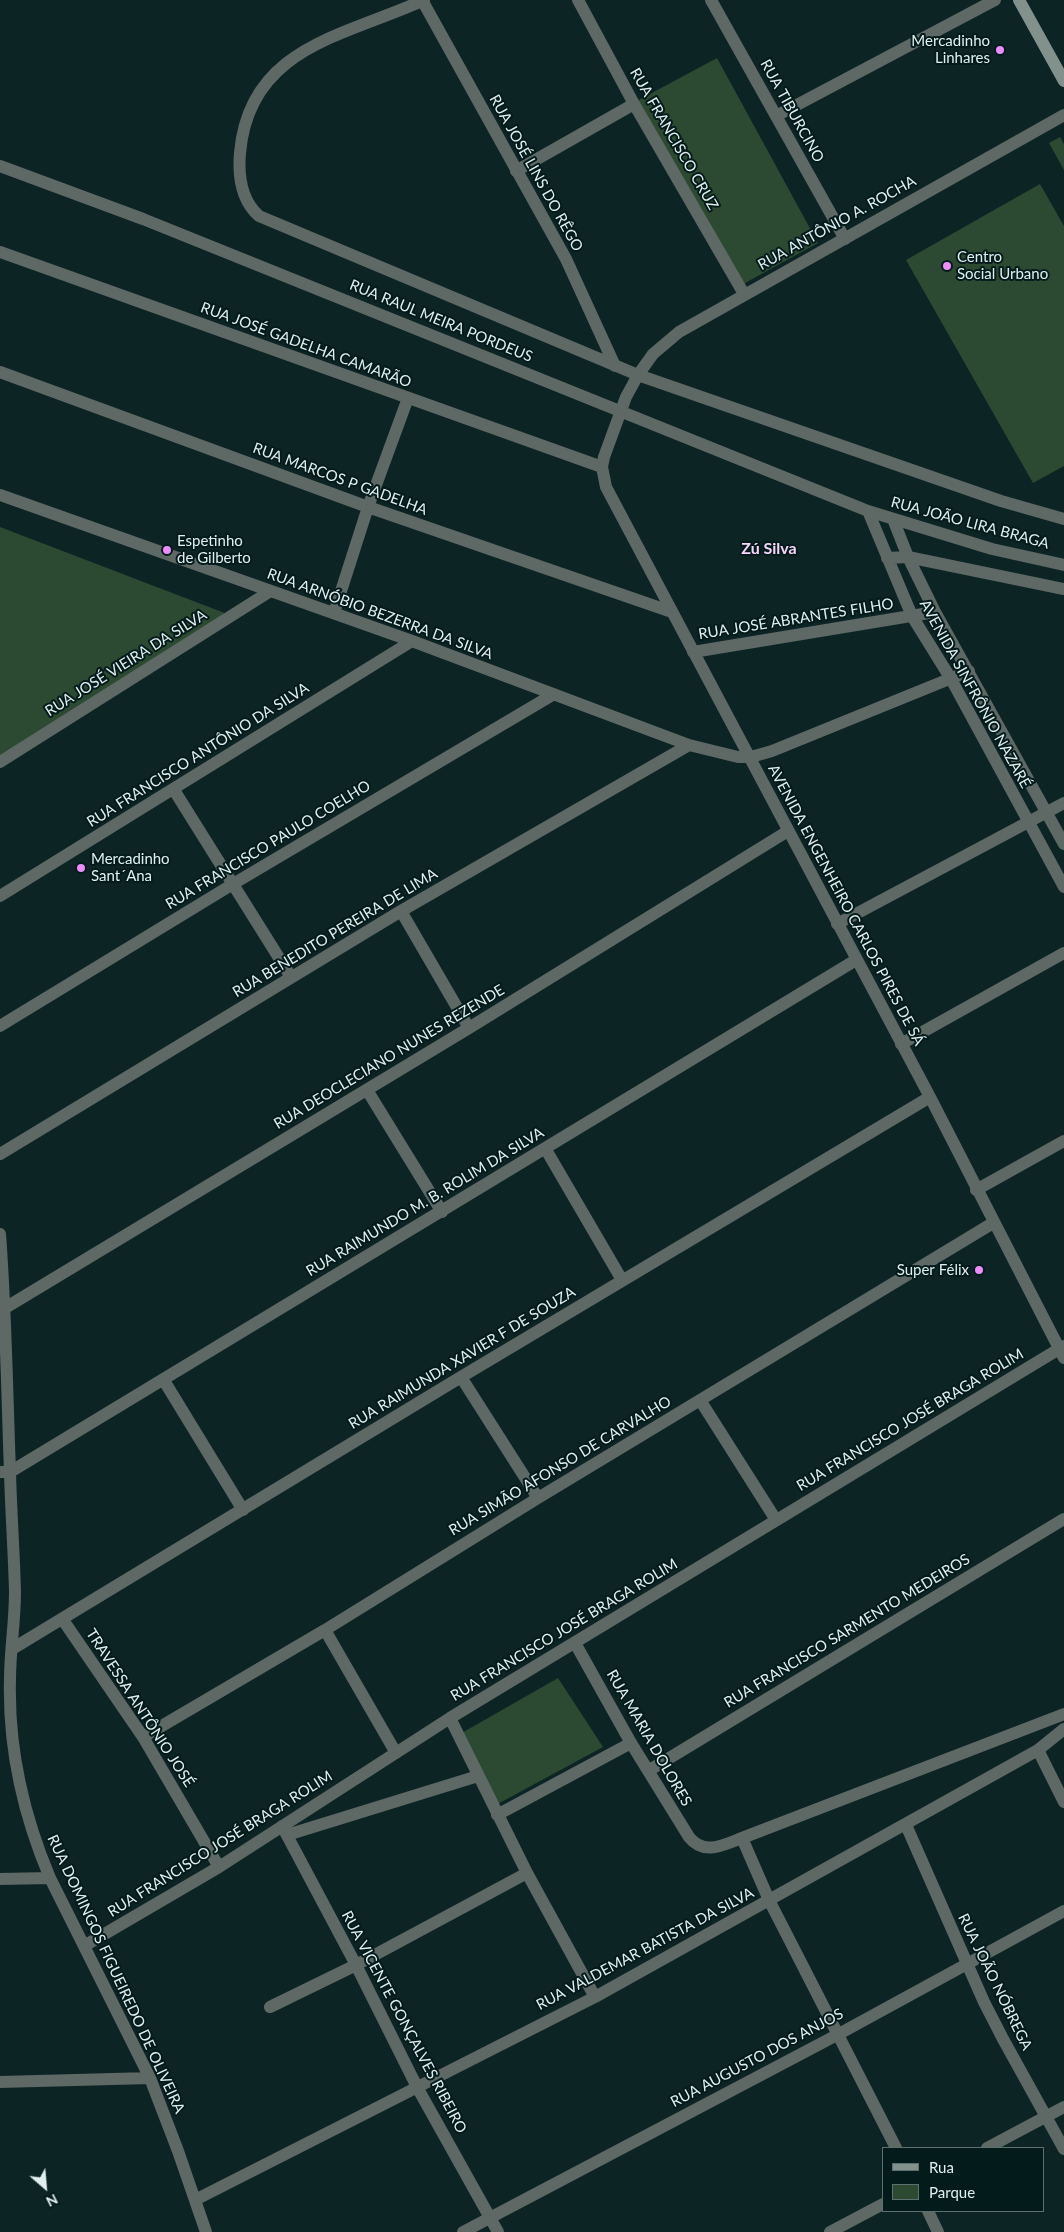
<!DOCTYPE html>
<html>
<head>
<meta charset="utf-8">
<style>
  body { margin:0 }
  #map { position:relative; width:1064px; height:2232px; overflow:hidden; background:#0d2425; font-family:Lato,sans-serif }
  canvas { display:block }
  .legend { position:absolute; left:882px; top:2147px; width:162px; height:65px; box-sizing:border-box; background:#041b1c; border:1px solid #5c7070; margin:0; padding:6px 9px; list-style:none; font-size:15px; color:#e1efef }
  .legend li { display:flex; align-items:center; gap:10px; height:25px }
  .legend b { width:25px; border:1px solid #5c7070 }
  .north { position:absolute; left:20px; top:2162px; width:50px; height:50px; -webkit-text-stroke:4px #041b1c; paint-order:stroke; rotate:153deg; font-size:14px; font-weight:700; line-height:20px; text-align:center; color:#e1efef }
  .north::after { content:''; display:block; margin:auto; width:18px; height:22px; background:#e1efef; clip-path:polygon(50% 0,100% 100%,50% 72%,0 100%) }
</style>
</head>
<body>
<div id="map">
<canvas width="1064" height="2232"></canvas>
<ul class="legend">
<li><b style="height:6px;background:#82918c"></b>Rua</li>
<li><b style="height:14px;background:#2c4932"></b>Parque</li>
</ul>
<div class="north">N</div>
</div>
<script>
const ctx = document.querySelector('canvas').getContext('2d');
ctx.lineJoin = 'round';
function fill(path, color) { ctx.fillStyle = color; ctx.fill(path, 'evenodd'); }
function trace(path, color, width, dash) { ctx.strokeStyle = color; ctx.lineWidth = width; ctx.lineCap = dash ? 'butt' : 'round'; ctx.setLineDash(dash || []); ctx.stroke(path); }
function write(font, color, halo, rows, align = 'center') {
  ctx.font = font + ' Lato,sans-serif'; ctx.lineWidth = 4; ctx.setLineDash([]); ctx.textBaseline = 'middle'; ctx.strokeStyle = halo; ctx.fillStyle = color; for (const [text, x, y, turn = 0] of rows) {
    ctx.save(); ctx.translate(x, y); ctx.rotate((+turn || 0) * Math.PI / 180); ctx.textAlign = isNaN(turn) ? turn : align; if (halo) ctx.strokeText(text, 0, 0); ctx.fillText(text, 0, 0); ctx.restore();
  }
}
fill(new Path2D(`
  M717 58 818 243 736 288 635 102Z
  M1060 137 1064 144V170L1049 143Z
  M1040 184 1064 226V466L1033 483 906 260Z
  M0 527 235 617 0 762Z
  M558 1678 603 1747 494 1806 460 1734Z`), '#2c4932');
trace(new Path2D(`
  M422 0 566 259 615 366
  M424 0C345 36 249 47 240 153 238 176 241 200 259 216L638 375 1001 501 1064 519
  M578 0 634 104 744 294
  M711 0 845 239
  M1064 115 679 332 653 354 638 375 626 397 604 457 602 467 606 487 930 1097 1064 1358
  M776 116 995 0
  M0 166 143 219 868 511 992 549 1064 565
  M516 171 634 104
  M0 252 602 467
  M0 372 368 507 672 612
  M0 495 412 641 689 745 738 757H751L772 751 969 671
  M868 511 912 616 951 679 1064 887
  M893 519 908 557 935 612 1064 844
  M887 558 908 557 1064 589
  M334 613 368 507 408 398
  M693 652 935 612
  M0 762 269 592
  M174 790 291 977
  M0 896 412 641
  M401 911 469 1028
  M837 924 1064 803
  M0 1026 233 884 554 694
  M901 1044 1064 953
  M367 1090 442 1212
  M545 1148 622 1280
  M0 1154 401 911 689 745
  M976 1190 1064 1141
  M0 1234C6 1313 7 1392 10 1472 11 1512 14 1552 15 1592 15 1622 10 1650 10 1679 8 1749 23 1814 50 1878L150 2078 178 2151 206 2232
  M0 1308H5L469 1028 788 831
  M461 1377 538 1498
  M163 1379 243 1510
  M700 1400 776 1520
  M0 1472H10L856 960
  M63 1620 143 1737 219 1867
  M325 1630 396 1753
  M575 1643 631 1743 689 1837C704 1856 723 1845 742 1838L1064 1714
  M12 1649 461 1377 930 1097
  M450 1718 527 1873 595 1997
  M143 1737 325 1630 538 1498 993 1223
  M1038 1750 1064 1802
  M648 1771 1064 1519
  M497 1815 631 1743
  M906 1825 984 2002 1003 2039 1064 2149
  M282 1826 356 1965 417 2087 498 2232
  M287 1835 478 1776
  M742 1838 769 1900 896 2148
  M0 1879 50 1878
  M84 1946 219 1867 450 1718 1064 1346
  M270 2007 356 1965 527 1873
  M0 2082 150 2078
  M987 2148 1064 2107
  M195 2200 595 1997 1038 1750 1064 1729
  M928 2211 938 2232
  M463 2232 837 2035 1064 1911
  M830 2232 883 2204`), '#5e6865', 12);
trace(new Path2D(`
  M1019 0 1064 81`), '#82918c', 12);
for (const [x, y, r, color] of [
  [1000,50,5,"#ed8cfa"],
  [947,266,5,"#ed8cfa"],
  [167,550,5,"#ed8cfa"],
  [81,868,5,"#ed8cfa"],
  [979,1270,5,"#ed8cfa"]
]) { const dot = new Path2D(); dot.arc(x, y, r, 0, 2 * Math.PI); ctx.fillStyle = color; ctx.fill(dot); trace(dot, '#041b1c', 2); }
write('15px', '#e1efef', '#041b1c', [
  ["Mercadinho",990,41,"right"],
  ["Linhares",990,58,"right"],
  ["Centro",957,257],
  ["Social Urbano",957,274],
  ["Espetinho",177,541],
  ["de Gilberto",177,558],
  ["Mercadinho",91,859],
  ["Sant´Ana",91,876],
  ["Super Félix",969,1270,"right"]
], 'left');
write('15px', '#e1efef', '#041b1c', [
  ["RUA TIBURCINO",792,111,61],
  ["RUA FRANCISCO CRUZ",674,139,60],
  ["RUA JOSÉ LINS DO RÊGO",536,173,61],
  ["RUA ANTÔNIO A. ROCHA",837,223,-29],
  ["RUA RAUL MEIRA PORDEUS",441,321,22],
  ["RUA JOSÉ GADELHA CAMARÃO",306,345,20],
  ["RUA MARCOS P GADELHA",340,479,20],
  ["RUA JOÃO LIRA BRAGA",970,523,15],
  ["RUA ARNÓBIO BEZERRA DA SILVA",380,614,20],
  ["RUA JOSÉ ABRANTES FILHO",796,619,-9],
  ["RUA JOSÉ VIEIRA DA SILVA",126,663,-32],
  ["AVENIDA SINFRÔNIO NAZARÉ",975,694,61],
  ["RUA FRANCISCO ANTÔNIO DA SILVA",198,755,-32],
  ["RUA FRANCISCO PAULO COELHO",268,845,-31],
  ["AVENIDA ENGENHEIRO CARLOS PIRES DE SÁ",846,905,62],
  ["RUA BENEDITO PEREIRA DE LIMA",335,933,-31],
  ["RUA DEOCLECIANO NUNES REZENDE",389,1057,-31],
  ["RUA RAIMUNDO M. B. ROLIM DA SILVA",425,1202,-31],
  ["RUA RAIMUNDA XAVIER F DE SOUZA",462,1358,-31],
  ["RUA FRANCISCO JOSÉ BRAGA ROLIM",910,1420,-31],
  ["RUA SIMÃO AFONSO DE CARVALHO",560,1466,-31],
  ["RUA FRANCISCO JOSÉ BRAGA ROLIM",564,1630,-31],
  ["RUA FRANCISCO SARMENTO MEDEIROS",847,1631,-31],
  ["TRAVESSA ANTÔNIO JOSÉ",140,1708,57],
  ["RUA MARIA DOLORES",649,1738,60],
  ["RUA FRANCISCO JOSÉ BRAGA ROLIM",220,1844,-32],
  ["RUA VALDEMAR BATISTA DA SILVA",645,1949,-28],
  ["RUA DOMINGOS FIGUEIREDO DE OLIVEIRA",116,1974,65],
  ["RUA JOÃO NÓBREGA",995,1982,64],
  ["RUA VICENTE GONÇALVES RIBEIRO",404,2022,62],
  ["RUA AUGUSTO DOS ANJOS",757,2058,-28]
]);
write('bold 16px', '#f7d6fb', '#041b1c', [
  ["Zú Silva",769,549]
]);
</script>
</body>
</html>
